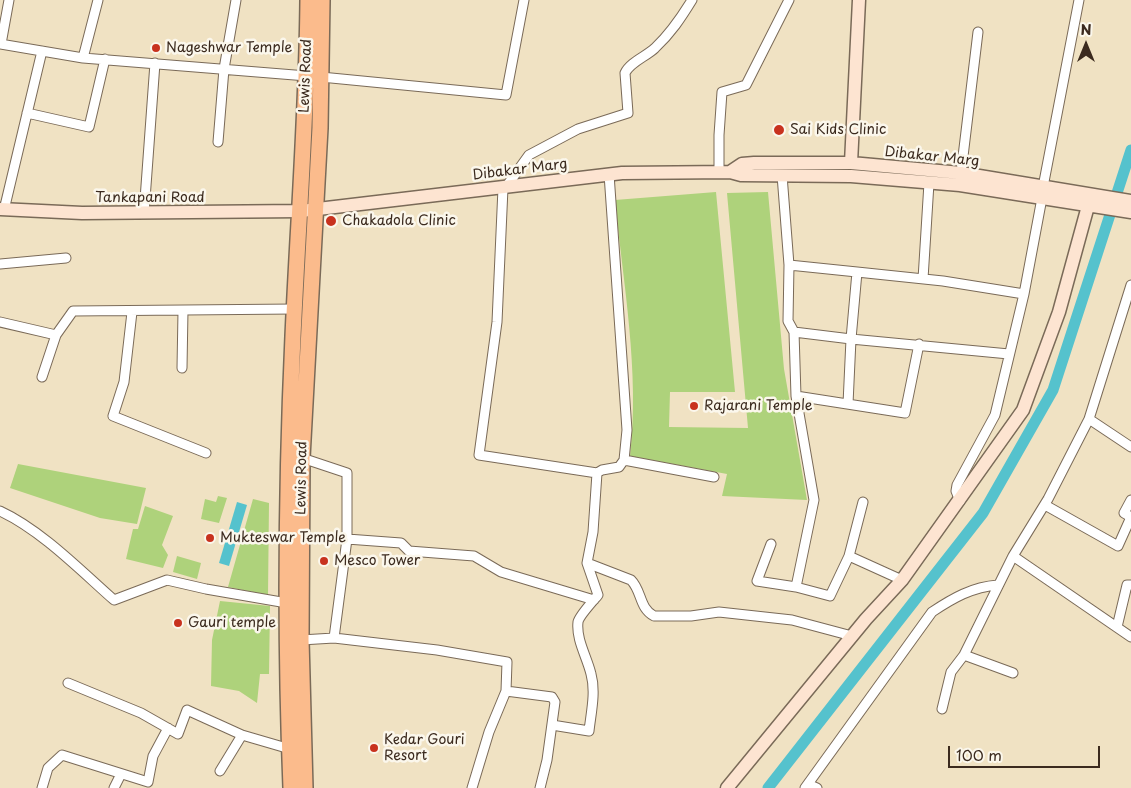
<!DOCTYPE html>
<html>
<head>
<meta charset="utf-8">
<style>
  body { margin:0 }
  #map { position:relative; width:1131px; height:788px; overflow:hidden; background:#f0e2c3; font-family:"Playpen Sans",sans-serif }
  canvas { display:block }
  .north { position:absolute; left:1061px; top:20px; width:50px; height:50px; -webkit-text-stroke:4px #fbf7ec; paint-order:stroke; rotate:0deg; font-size:14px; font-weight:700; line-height:20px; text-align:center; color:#3b2a1e }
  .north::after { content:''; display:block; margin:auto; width:18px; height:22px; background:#3b2a1e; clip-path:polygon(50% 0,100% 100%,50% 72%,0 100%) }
  .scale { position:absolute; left:948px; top:746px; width:152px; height:22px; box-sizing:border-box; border:2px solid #3b2a1e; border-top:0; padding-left:6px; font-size:15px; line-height:18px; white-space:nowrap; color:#3b2a1e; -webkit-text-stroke:4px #fbf7ec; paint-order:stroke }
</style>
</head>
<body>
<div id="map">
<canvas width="1131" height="788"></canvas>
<div class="north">N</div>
<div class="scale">100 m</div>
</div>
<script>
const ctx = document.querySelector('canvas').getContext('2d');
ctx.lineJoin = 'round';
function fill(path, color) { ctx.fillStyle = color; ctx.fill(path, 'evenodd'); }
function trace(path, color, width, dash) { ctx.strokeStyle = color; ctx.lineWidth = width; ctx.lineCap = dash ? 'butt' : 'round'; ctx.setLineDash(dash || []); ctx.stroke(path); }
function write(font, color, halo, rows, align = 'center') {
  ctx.font = font + ' "Playpen Sans",sans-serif'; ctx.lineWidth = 5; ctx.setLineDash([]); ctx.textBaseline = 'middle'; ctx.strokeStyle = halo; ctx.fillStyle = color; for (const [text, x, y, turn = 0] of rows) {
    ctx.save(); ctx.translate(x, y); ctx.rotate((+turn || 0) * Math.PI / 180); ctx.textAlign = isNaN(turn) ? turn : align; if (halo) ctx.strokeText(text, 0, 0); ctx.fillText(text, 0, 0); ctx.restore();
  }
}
fill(new Path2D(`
  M716 192 735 392H670L669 427 748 428 727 193 768 192 784 369 807 500 722 496 727 474 630 456C640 372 623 283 615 200Z
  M18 464 146 488 137 524 100 518 10 488Z
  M218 496 227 498 219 523 201 519 205 499 216 502Z
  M253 499 269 503 268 595 228 587Z
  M145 506 173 516 162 545 168 555 163 568 126 559 133 529H138Z
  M177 556 201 563 197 579 173 572Z
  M220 601 270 606 269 674H260L257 703 239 691 211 686 212 640Z`), '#aed27b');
fill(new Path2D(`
  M237 502 247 505 229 566 219 563Z`), '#55c2cd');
trace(new Path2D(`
  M768 788 983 513 1053 390 1131 150`), '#55c2cd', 11);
const street = new Path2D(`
  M0 44 83 58 307 76
  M1 44 9 0
  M83 58 98 0
  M321 77 506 95 524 0
  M27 113 89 127 105 59
  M218 142 224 69 236 0
  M719 172V135L722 92 746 85 789 0
  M961 173 978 32
  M609 174 627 430 624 460
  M782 175 789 265 788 321 794 332 796 396 814 500 796 587 830 596 849 556
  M506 187 529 155 578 129 628 113 625 73C630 62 647 56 655 48 671 33 681 18 692 0
  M1043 187 1079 0
  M503 188 497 322 479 455 597 473 602 470 619 467 624 460 714 477
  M4 210 42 51
  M144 213 155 63
  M0 264 66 258
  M789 265 857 272
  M923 279 929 183
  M132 312 124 382 113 416 206 453
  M0 322 56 335 73 311 295 309
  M794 332 851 339 848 404
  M1009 354 851 339 857 272 943 281 1024 294
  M182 368 183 311
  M42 377 56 335
  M796 396 905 413 919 344
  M1089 419 1131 447
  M302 458 347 473V539L334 638 437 650 507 662 506 691
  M1131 500 1124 513 1131 517
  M960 501 956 491 957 485 995 415 1024 294 1042 198
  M863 502 849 556 902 580
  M1045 505 1118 546 1131 517
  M0 511C41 530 80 570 114 600L167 580 206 589 287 603
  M347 539 401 543 409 551 474 556 501 572 594 600
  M771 544 757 581 796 587
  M1013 556 1131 637
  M587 563 631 580C642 591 639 608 654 616H691L719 612 792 620 852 636
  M1117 627 1127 585H1131
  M301 640 334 638
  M1013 673 964 655 1013 556 1048 499 1089 419 1131 285
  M68 683 141 713 178 734 187 710 242 735 290 749 292 747
  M942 709 951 672 964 655
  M552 725 589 731C591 713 596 692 591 674 587 657 576 640 578 622 579 616 593 601 598 595L587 563 593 532 597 473
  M220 771 242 735
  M808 784 817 788
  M42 788 48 768 62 755 148 782 153 756 168 728
  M114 788 121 774
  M472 788 489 732 506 691 552 697 555 702 547 760 540 788
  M805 788 932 612C953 598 972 587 998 585`);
const secondary = new Path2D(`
  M851 163 859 0
  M730 172 742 164 754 163H851L961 173 1131 201
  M0 209 82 213 301 211 622 173 730 172 741 175 851 176 960 185 1131 212
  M727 788 866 619 902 580 1023 410 1059 312 1091 195`);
const primary = new Path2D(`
  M291 788C285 638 286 487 293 336 298 224 307 112 308 0
  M305 788 301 640 302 458 320 128 322 0`);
trace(street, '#7a6a58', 11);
trace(secondary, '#7a6a58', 15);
trace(primary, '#7a6a58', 18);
trace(street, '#fff', 9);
trace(secondary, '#fde4d1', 12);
trace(primary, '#fbbb8c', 15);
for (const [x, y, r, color] of [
  [156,48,5,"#c8321e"],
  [779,130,6,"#c8321e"],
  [331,221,6,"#c8321e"],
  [694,406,5,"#c8321e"],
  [210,538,5,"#c8321e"],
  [324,561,5,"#c8321e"],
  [178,623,5,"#c8321e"],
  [374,748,5,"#c8321e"]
]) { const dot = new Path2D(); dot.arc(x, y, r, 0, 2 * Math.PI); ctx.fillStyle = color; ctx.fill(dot); trace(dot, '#fbf7ec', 2); }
write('14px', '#3b2a1e', '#fbf7ec', [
  ["Nageshwar Temple",166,48],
  ["Sai Kids Clinic",790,130],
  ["Chakadola Clinic",342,221],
  ["Rajarani Temple",704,406],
  ["Mukteswar Temple",220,538],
  ["Mesco Tower",334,561],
  ["Gauri temple",188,623],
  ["Kedar Gouri",384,740],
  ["Resort",384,756]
], 'left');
write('14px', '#3b2a1e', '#fbf7ec', [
  ["Lewis Road",306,76,-88],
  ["Dibakar Marg",932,157,6],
  ["Dibakar Marg",520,170,-7],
  ["Tankapani Road",150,198],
  ["Lewis Road",302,478,-89]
]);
</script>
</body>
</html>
